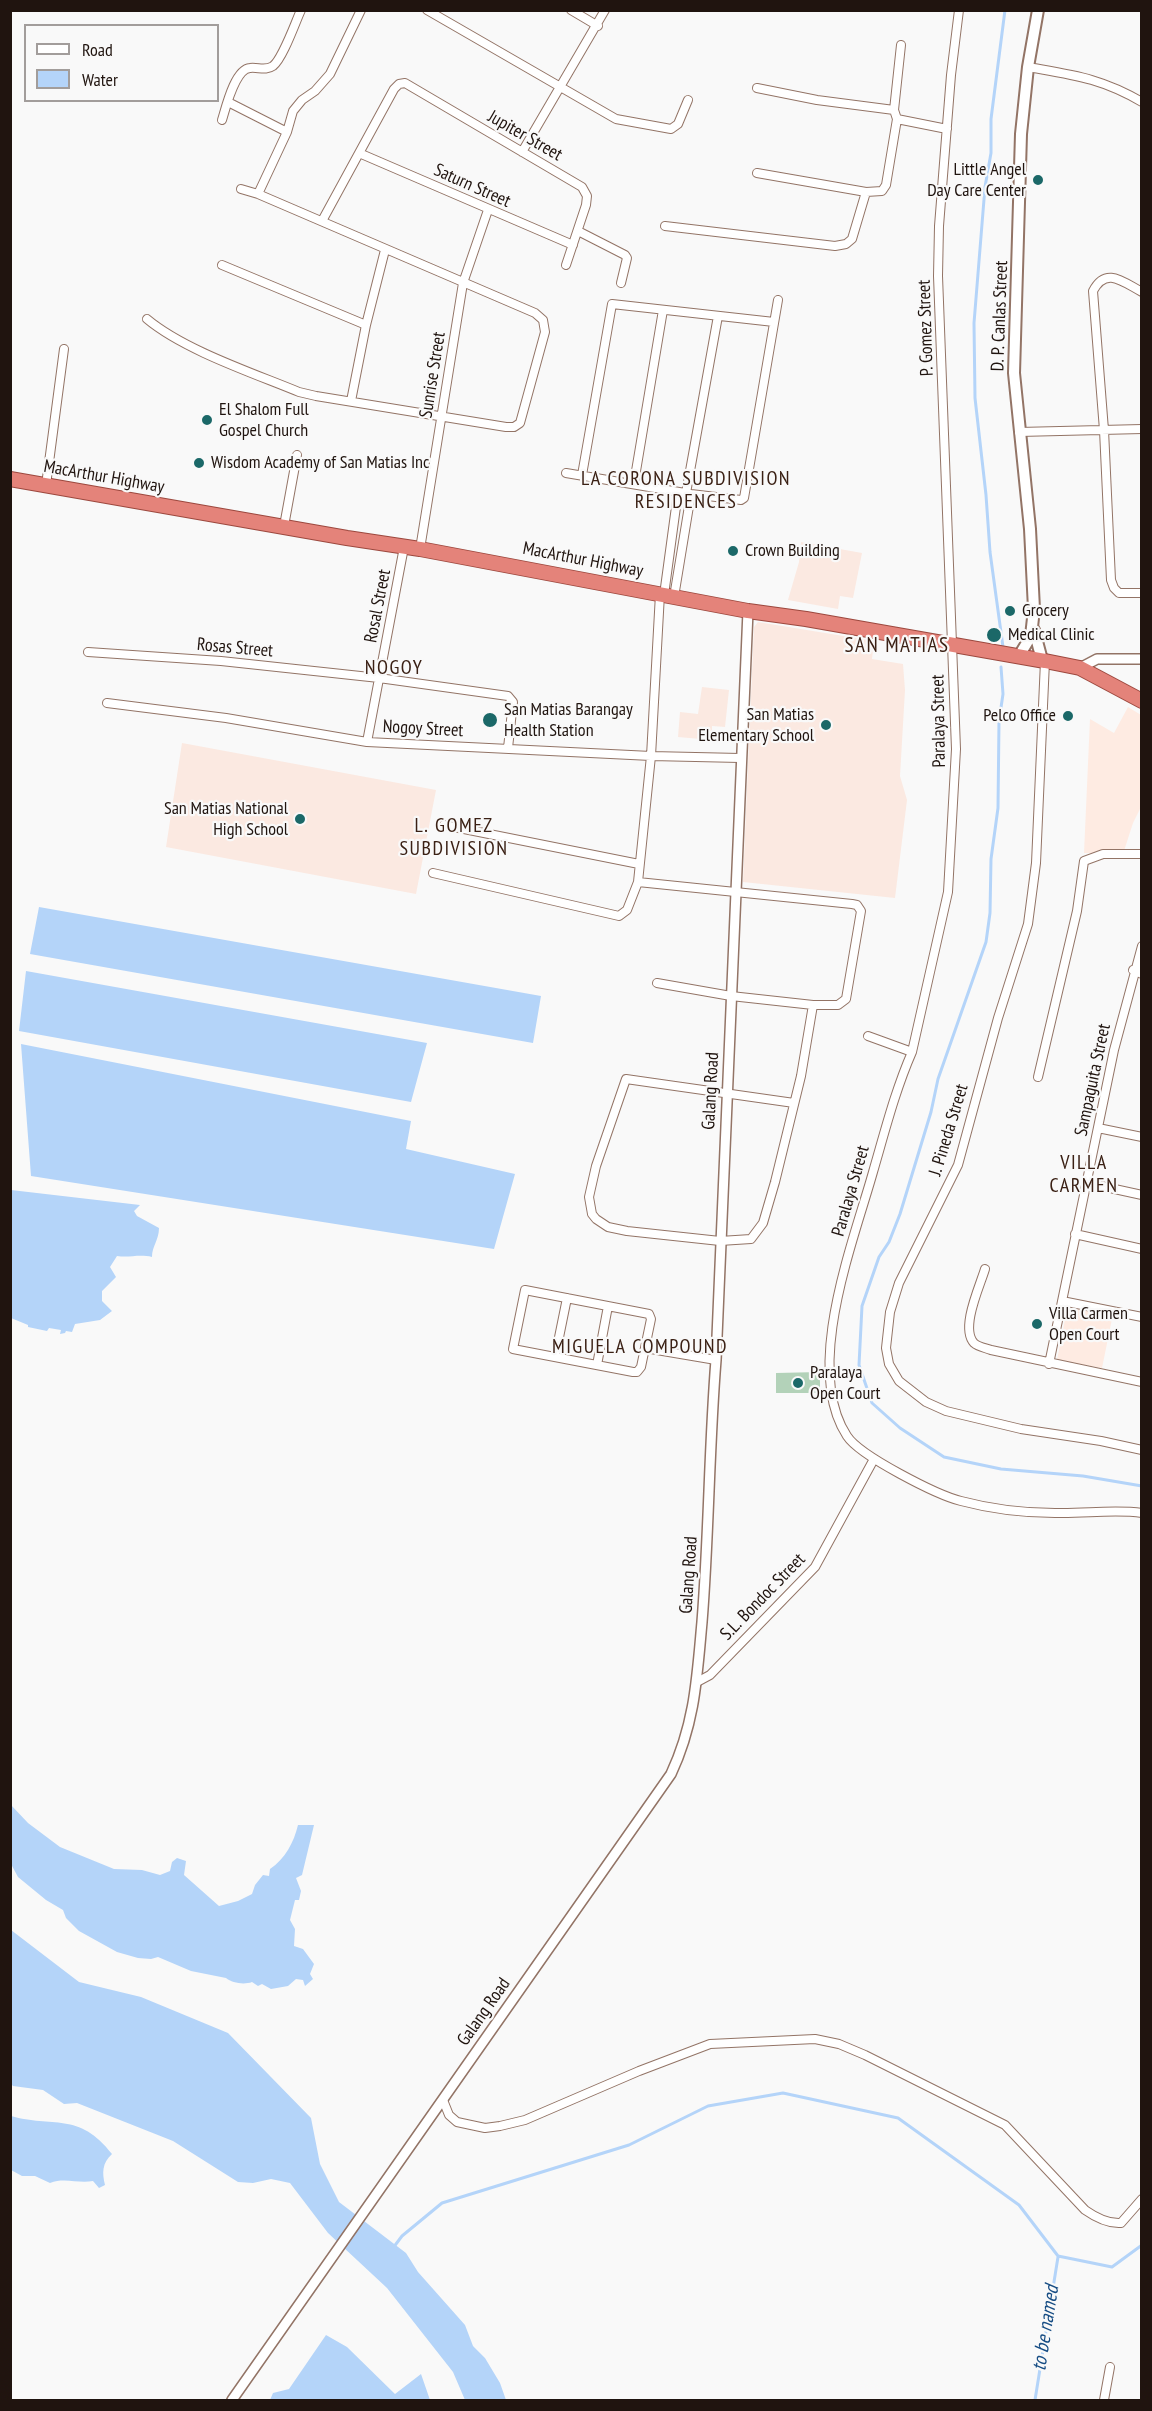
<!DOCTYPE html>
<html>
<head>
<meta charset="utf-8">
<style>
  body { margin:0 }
  #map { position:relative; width:1152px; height:2411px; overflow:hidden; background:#f9f9f9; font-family:"PT Sans Narrow",sans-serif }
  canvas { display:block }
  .frame { position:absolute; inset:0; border:12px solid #20140f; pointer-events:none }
  .legend { position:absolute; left:24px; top:24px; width:195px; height:78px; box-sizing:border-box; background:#f9f9f9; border:2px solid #a29d9b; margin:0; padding:8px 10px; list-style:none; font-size:18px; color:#20140f }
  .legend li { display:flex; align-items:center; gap:12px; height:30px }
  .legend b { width:30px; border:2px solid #a29d9b }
</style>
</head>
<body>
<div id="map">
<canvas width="1152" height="2411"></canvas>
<div class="frame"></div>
<ul class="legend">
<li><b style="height:8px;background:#fff"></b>Road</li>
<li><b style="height:16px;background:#b4d4f9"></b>Water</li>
</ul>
</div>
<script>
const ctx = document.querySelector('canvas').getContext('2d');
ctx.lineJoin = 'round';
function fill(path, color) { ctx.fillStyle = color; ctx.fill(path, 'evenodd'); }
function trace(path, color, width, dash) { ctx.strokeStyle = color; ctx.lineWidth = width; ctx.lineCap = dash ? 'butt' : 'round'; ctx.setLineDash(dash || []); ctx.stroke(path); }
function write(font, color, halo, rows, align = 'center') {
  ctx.font = font + ' "PT Sans Narrow",sans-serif'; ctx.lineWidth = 4.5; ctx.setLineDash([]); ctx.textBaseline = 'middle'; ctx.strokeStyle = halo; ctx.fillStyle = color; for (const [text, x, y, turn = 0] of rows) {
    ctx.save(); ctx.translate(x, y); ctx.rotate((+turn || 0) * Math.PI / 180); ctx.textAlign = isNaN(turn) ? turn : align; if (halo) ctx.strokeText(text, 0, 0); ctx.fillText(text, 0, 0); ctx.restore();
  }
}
fill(new Path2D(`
  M1128 707 1141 715V807L1133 823 1123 854 1084 853 1090 719 1114 733Z
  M1068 1304 1113 1314 1102 1368 1057 1360Z`), '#feebe2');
fill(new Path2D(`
  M801 542 862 553 853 598 840 596 838 609 788 600 799 562Z
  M758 622 874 641 872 659 903 664 905 690 900 776 907 800 895 898 743 882 754 627Z
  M702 687 729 690 725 727 712 726V740L678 737 680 712 698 714Z
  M182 743 436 790 416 894 166 847Z`), '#fbe9e1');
fill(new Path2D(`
  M820 1372V1393H776V1373Z`), '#b3d2b9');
fill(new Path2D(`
  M39 907 541 996 533 1043 30 954Z
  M26 971 427 1043 411 1102 19 1031Z
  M21 1044 411 1121 406 1149 515 1174 494 1249 31 1176Z
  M11 1190 140 1205 134 1211 137 1216 159 1228C159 1240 152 1246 152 1257 139 1254 129 1258 117 1256L110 1267 116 1277 102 1291V1301L112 1311 100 1320 75 1324 72 1332 66 1331 65 1333 60 1334 61 1330 49 1328 47 1331 28 1327V1325L11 1318Z
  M11 1805 28 1823 60 1847 114 1869 142 1870 160 1875 170 1871 172 1862 177 1858 186 1861 184 1875 219 1906 238 1901 252 1894 255 1885 263 1875 269 1876 270 1869C285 1859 294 1842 298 1825H314L302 1875 296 1878 301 1891 299 1900H295L290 1920 295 1929 294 1946 303 1949 314 1964 310 1974 313 1979 305 1986 303 1980 296 1979 288 1986 271 1989 262 1984 258 1986 252 1982C244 1985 232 1983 226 1978L191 1971 158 1957 151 1959 138 1958 117 1952 79 1931 66 1918 63 1910 46 1900 18 1877 11 1864Z
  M11 1930 79 1982 141 1997 228 2033 311 2118 320 2164 339 2202 406 2253 418 2272 465 2325 473 2346 485 2358 500 2383 506 2400H465L453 2372 387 2288 328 2233 290 2183 271 2179 253 2183 238 2182 173 2141 77 2103 64 2104 43 2090 13 2086 11 2084Z
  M11 2116C52 2128 79 2111 112 2154 102 2163 102 2173 105 2185L99 2188 93 2181C78 2184 65 2177 50 2183L35 2176H22L11 2170Z
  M326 2335 347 2347 395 2394 421 2374 430 2400H270L273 2393 289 2389Z`), '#b4d4f9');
trace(new Path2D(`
  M1003 647 990 552 986 495 975 398 974 323 985 187 991 153V119L1005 10
  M1001 667 1003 694 999 721 998 808 991 859 990 913 986 942 938 1079 931 1112 900 1214 889 1242 879 1257 862 1306 859 1365 872 1403 900 1428 944 1457 1001 1469 1083 1476 1142 1486
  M393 2248 402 2236 442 2203 629 2145 708 2106 783 2093 898 2118 1019 2205 1058 2256 1112 2267 1142 2245
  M1035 2400 1058 2257`), '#b4d4f9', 3);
const minor = new Path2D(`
  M427 10 616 119 671 129 678 124 688 100
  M571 10 598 26
  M959 10 951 75 939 226 938 276 956 749 948 892 912 1052C895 1091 885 1131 873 1172 853 1243 803 1369 847 1436 860 1456 937 1495 961 1501 991 1509 1024 1513 1055 1513 1084 1514 1113 1509 1142 1513
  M1028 67C1073 75 1101 78 1142 102
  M757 88 817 100 894 110
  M228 102 287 132
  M897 119 947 129
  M222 120C226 107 235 69 250 68 258 67 266 71 273 66 283 58 295 23 301 10
  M522 152 605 10
  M359 153 573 245
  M757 173 866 192
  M258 194 287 132 293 111 302 100 315 91 330 74 361 10
  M322 221 394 89 399 84 405 83 582 187 587 196 586 205 566 265
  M665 226 835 246 846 244 852 239 866 192 882 191 886 185 897 119 894 110 901 45
  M578 231 625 255 627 258 621 283
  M222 265 366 325
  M1142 292C1123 282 1106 266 1093 291L1104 430 1111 580 1114 588 1119 593H1142
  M147 319C184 350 253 373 299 392L316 396 506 427H514L520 423 545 332 543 320 535 313 258 194 241 189
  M351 401 366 325 385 250
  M1019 432 1142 429
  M566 473 691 494 741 500 744 498 778 300
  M582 475 612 304 774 322
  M634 483 663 310
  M46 485 64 349
  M686 493 718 316
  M284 526 297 455
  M420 549 463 283 488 210
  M664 595 678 492
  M674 597 691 494
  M88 652 221 661 379 678 508 696 513 702 508 748
  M1045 661 1036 863 1028 924 998 1018 958 1165 899 1283 890 1312 886 1348 889 1364 899 1381 926 1402 946 1411 1021 1429 1101 1441 1142 1450
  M107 703 226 718 367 742 651 756 740 758
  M367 742 404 547
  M444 825 639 864
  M433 873 619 916 627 910 638 882 651 756 660 594
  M638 882 852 904 857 905 861 911 846 999 838 1005H813L731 996 657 983
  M1133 970 1142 974
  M868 1036 912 1052
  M1038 1077 1077 911 1084 861 1103 854H1142
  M794 1103 626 1079 596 1166 589 1197 592 1214 596 1219 608 1227 627 1231 720 1241 751 1239 763 1223 775 1182 801 1076 813 1005
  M1098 1128 1142 1137
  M1087 1183 1142 1195
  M1075 1234 1142 1249
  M985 1269C980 1286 960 1328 974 1343 978 1347 986 1348 991 1350L1142 1382
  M525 1290 649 1314 651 1319 641 1367 637 1372H633L513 1349Z
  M1062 1301 1142 1317
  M645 1348 716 1360
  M555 1357 567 1298
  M1049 1364 1114 1050 1142 946
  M597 1365 608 1306
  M697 1682 710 1675 815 1567 874 1459
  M443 2100 449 2115 457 2122 485 2128 500 2126 525 2120 639 2071 710 2044 815 2039 839 2044 865 2055 1005 2125 1085 2210C1095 2217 1107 2224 1121 2223L1142 2199
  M1104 2400 1110 2367`);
const tertiary = new Path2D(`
  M1080 668 1097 659H1142
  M232 2400 671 1774C695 1723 697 1677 702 1622 709 1535 709 1447 716 1360L748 611`);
const secondary = new Path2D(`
  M1034 630 1042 660
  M1019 656 1031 636 1034 609 1030 529 1014 373 1021 134 1028 67 1038 10`);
const trunk = new Path2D(`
  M10 479 347 538 420 549 748 611 806 619 1045 661 1080 668 1142 701`);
trace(minor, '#937466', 10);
trace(tertiary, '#937466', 12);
trace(secondary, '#937466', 14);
trace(trunk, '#9c483e', 16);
trace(minor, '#fff', 8);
trace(tertiary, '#fff', 9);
trace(secondary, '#fff', 10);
trace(trunk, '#e4837a', 14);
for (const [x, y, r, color] of [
  [1038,180,6,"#1b6868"],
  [207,420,6,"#1b6868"],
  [199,463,6,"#1b6868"],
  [733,551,6,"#1b6868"],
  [1010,611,6,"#1b6868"],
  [994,635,8,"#1b6868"],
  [1068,716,6,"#1b6868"],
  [490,720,8,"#1b6868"],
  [826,725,6,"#1b6868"],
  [300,819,6,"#1b6868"],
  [1037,1324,6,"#1b6868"],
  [798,1383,6,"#1b6868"]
]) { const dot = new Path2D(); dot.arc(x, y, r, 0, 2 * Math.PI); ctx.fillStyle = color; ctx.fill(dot); trace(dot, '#f9f9f9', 2); }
write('18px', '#20140f', '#f9f9f9', [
  ["Jupiter Street",525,136,30],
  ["Saturn Street",472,186,24],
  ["D. P. Canlas Street",1000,316,-88],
  ["P. Gomez Street",926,328,-92],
  ["Sunrise Street",433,375,-81],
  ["MacArthur Highway",104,477,10],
  ["MacArthur Highway",583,560,11],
  ["Rosal Street",378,606,-79],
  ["Rosas Street",235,648,5],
  ["Paralaya Street",939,721,-91],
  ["Nogoy Street",423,729,3],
  ["Sampaguita Street",1093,1080,-78],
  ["Galang Road",711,1091,-87],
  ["J. Pineda Street",949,1130,-73],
  ["Paralaya Street",851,1191,-74],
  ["Galang Road",689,1575,-86],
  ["S.L. Bondoc Street",763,1597,-46],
  ["Galang Road",484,2012,-55]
]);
write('18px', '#20140f', '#f9f9f9', [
  ["Little Angel",1026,170,"right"],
  ["Day Care Center",1026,191,"right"],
  ["El Shalom Full",219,410],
  ["Gospel Church",219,431],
  ["Wisdom Academy of San Matias Inc",211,463],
  ["Crown Building",745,551],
  ["Grocery",1022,611],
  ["Medical Clinic",1008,635],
  ["San Matias Barangay",504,710],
  ["Health Station",504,731],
  ["San Matias",814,715,"right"],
  ["Elementary School",814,736,"right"],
  ["Pelco Office",1056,716,"right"],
  ["San Matias National",288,809,"right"],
  ["High School",288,830,"right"],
  ["Villa Carmen",1049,1314],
  ["Open Court",1049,1335],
  ["Paralaya",810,1373],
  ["Open Court",810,1394]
], 'left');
ctx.letterSpacing = '1.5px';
write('20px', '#3b2115', '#f9f9f9', [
  ["LA CORONA SUBDIVISION",686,479],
  ["RESIDENCES",686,502],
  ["NOGOY",394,668],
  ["L. GOMEZ",454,826],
  ["SUBDIVISION",454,849],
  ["VILLA",1084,1163],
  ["CARMEN",1084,1186],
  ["MIGUELA COMPOUND",640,1347]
]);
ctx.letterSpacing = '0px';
write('italic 20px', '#174d84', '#f9f9f9', [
  ["to be named",1046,2328,-81]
]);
ctx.letterSpacing = '1.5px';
write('21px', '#3b2115', '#f9f9f9', [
  ["SAN MATIAS",897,646]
]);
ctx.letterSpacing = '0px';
</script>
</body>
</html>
